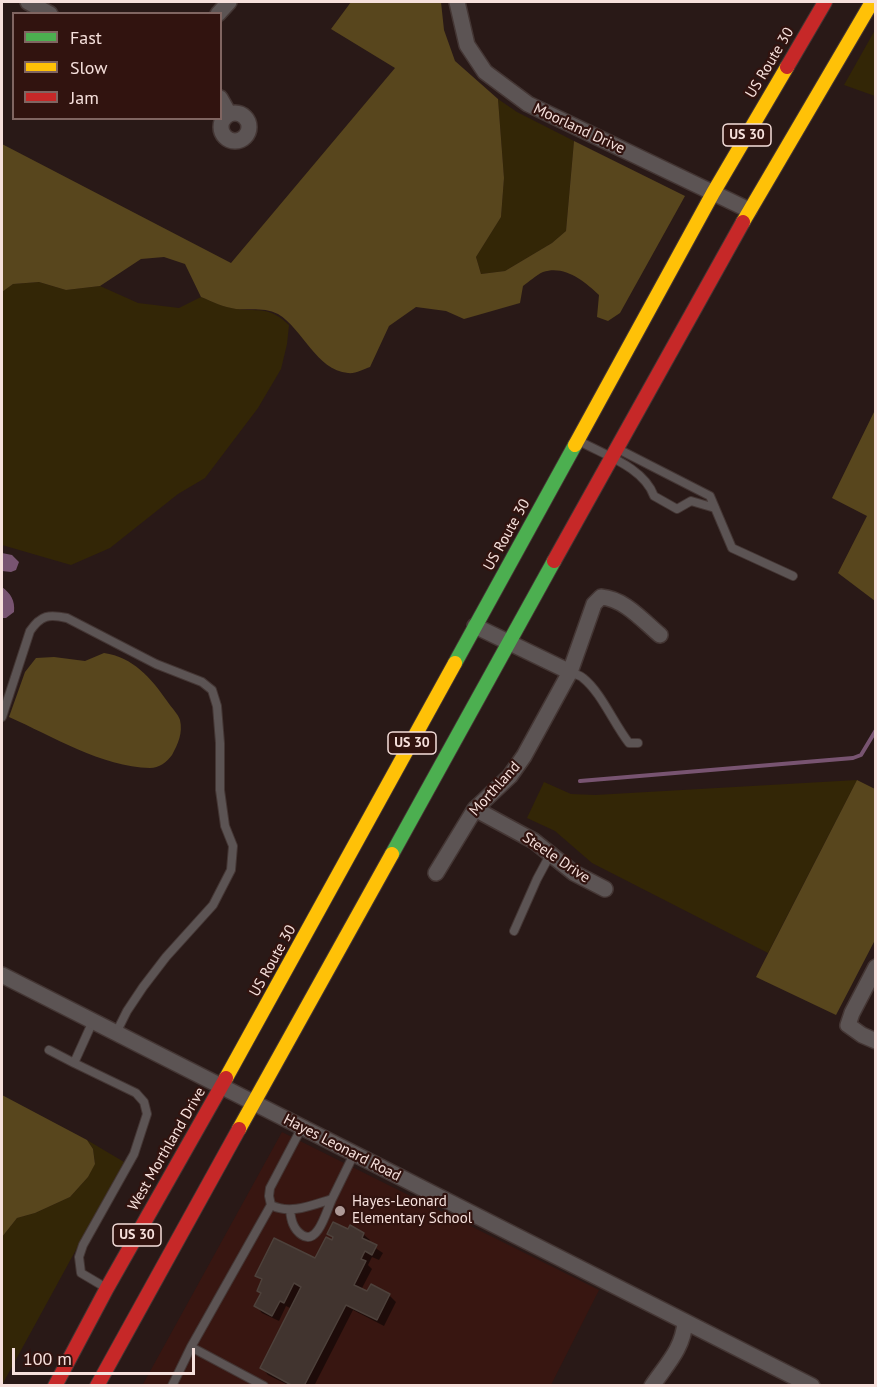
<!DOCTYPE html>
<html>
<head>
<meta charset="utf-8">
<style>
  body { margin:0 }
  #map { position:relative; width:877px; height:1387px; overflow:hidden; background:#291917; font-family:"PT Sans",sans-serif }
  canvas { display:block }
  .frame { position:absolute; inset:0; border:3px solid #f6e0dc; pointer-events:none }
  .legend { position:absolute; left:12px; top:12px; width:210px; height:108px; box-sizing:border-box; background:#31130f; border:2px solid #806561; margin:0; padding:8px 10px; list-style:none; font-size:18px; color:#f6e0dc }
  .legend li { display:flex; align-items:center; gap:12px; height:30px }
  .legend b { width:30px; border:2px solid #806561 }
  .scale { position:absolute; left:12px; top:1348px; width:183px; height:27px; box-sizing:border-box; border:3px solid #f6e0dc; border-top:0; padding-left:8px; font-size:18px; line-height:21px; white-space:nowrap; color:#f6e0dc; -webkit-text-stroke:4px #31130f; paint-order:stroke }
</style>
</head>
<body>
<div id="map">
<canvas width="877" height="1387"></canvas>
<div class="frame"></div>
<ul class="legend">
<li><b style="height:8px;background:#4caf50"></b>Fast</li>
<li><b style="height:8px;background:#ffc107"></b>Slow</li>
<li><b style="height:8px;background:#c62828"></b>Jam</li>
</ul>
<div class="scale">100 m</div>
</div>
<script>
const ctx = document.querySelector('canvas').getContext('2d');
ctx.lineJoin = 'round';
function fill(path, color) { ctx.fillStyle = color; ctx.fill(path, 'evenodd'); }
function trace(path, color, width, dash) { ctx.strokeStyle = color; ctx.lineWidth = width; ctx.lineCap = dash ? 'butt' : 'round'; ctx.setLineDash(dash || []); ctx.stroke(path); }
function write(font, color, halo, rows, align = 'center') {
  ctx.font = font + ' "PT Sans",sans-serif'; ctx.lineWidth = 4.5; ctx.setLineDash([]); ctx.textBaseline = 'middle'; ctx.strokeStyle = halo; ctx.fillStyle = color; for (const [text, x, y, turn = 0] of rows) {
    ctx.save(); ctx.translate(x, y); ctx.rotate((+turn || 0) * Math.PI / 180); ctx.textAlign = isNaN(turn) ? turn : align; if (halo) ctx.strokeText(text, 0, 0); ctx.fillText(text, 0, 0); ctx.restore();
  }
}
fill(new Path2D(`
  M282 1132 599 1290 551 1385 142 1386Z`), '#381611');
fill(new Path2D(`
  M875 30V96L844 85Z
  M498 99 517 112 574 141 566 231 552 243 505 271 481 274 476 257 501 217 504 178Z
  M39 282 66 290 100 286 138 303 179 308 201 297C213 302 224 307 237 309 261 312 269 306 289 325L287 344 281 369 258 408 205 478 178 494 110 548 71 565 2 545V292L13 284Z
  M857 780 768 953 592 863 555 831 527 818 544 782 571 794 595 795Z
  M87 1140 124 1162 2 1385V1237L17 1218 35 1213 70 1197 88 1177 95 1163 93 1149Z`), '#332606');
fill(new Path2D(`
  M351 2H441L444 30 455 61 498 99 504 178 501 217 476 257 481 274 505 271 552 243 566 231 574 141 685 196 620 313 608 321 597 317 599 295C584 281 565 265 543 272 536 275 529 282 523 286L520 303 464 319 446 311 416 307 389 326 370 367C364 369 355 374 348 373 316 370 303 329 278 314 265 307 250 310 236 309 223 307 213 302 201 297L185 264 164 257 141 259 100 286 66 290 39 282 13 284 2 292V144L231 263 395 68 331 29Z
  M875 410 876 601H875L838 573 867 516 832 498Z
  M104 653C133 657 151 678 167 701 171 707 178 714 180 720 183 733 178 744 172 755 167 762 159 768 150 768 102 767 52 736 9 717L25 672 36 658 54 657 85 661Z
  M857 780 875 789V940L836 1015 756 977Z
  M2 1095 87 1140 93 1149 95 1164 88 1177 70 1197 35 1213 17 1218 2 1237Z`), '#58461d');
fill(new Path2D(`
  M2 553 12 555 19 562 16 570 11 572 2 571Z
  M2 587C11 594 15 600 14 612L6 618H2Z`), '#785471');
fill(new Path2D(`
  M348 1231 363 1234 370 1240 368 1243 383 1253 379 1260 372 1257 368 1265 372 1269 361 1290 389 1295 396 1302 384 1326 353 1310 314 1386H290L268 1375 262 1368 292 1309 286 1306 279 1321 262 1313 256 1306 262 1294 263 1282 257 1276 316 1260 334 1239 328 1234Z`), '#0007');
trace(new Path2D(`
  M580 781 853 758 861 755 876 730`), '#785471', 4);
const building = new Path2D(`
  M333 1222 348 1229 350 1225 364 1233 362 1238 377 1245 372 1255 365 1251 361 1259 366 1261 354 1285 367 1291 371 1284 390 1294 377 1320 346 1305 304 1386H293L260 1368 301 1287 294 1283 284 1303 280 1301 272 1316 254 1306 261 1293 257 1291 262 1279 255 1276 274 1238 315 1258 326 1237 332 1240 333 1237 327 1234Z`);
fill(building, '#41342f');
trace(building, '#4d413b', 1.5);
const lane = new Path2D(`
  M581 442C607 456 644 468 654 496L677 509 691 501 715 508
  M620 450 710 496 732 548 793 576
  M570 672C574 674 580 675 583 678 601 692 614 724 629 743H638
  M2 717 30 631C41 615 49 614 67 618L156 664 202 682 212 690 217 706 220 743V790L225 826 233 846 231 870 213 905 166 957 143 987 127 1011 116 1033
  M514 931 537 879 551 853
  M93 1021 74 1063 136 1093 144 1102 147 1114 134 1154 83 1245 79 1257 81 1273 103 1286
  M49 1050 74 1063
  M302 1127 270 1188 269 1196 271 1205C290 1215 312 1205 332 1199L354 1154
  M290 1210C291 1220 293 1229 302 1235 318 1246 327 1209 332 1199
  M191 1347 264 1386
  M172 1386 191 1347 271 1205`);
const street = new Path2D(`
  M28 2 50 14
  M457 2 467 45 485 72 528 104 749 210
  M218 14 229 2
  M220 98 229 114
  M221 127a14 14 0 1 1 28 0a14 14 0 1 1-28 0Z
  M475 626 570 672
  M475 809 534 841 574 873 605 889
  M436 873 475 809 510 776 524 756 570 672 594 604 601 597C625 599 642 620 660 635
  M876 967 852 1013 848 1025 862 1035 876 1041
  M2 975 812 1386
  M652 1386C666 1365 683 1349 685 1322`);
const fast = new Path2D(`
  M455 663 575 445
  M392 854 554 561`);
const slow = new Path2D(`
  M743 222 872 2
  M575 445 713 193 787 67
  M226 1078 455 663
  M239 1129 392 854`);
const jam = new Path2D(`
  M787 67 825 2
  M554 561 743 222
  M55 1386 107 1288 226 1078
  M97 1386 239 1129`);
trace(lane, '#443634', 10);
trace(street, '#443634', 18);
trace(fast, '#443634', 16);
trace(slow, '#443634', 16);
trace(jam, '#443634', 16);
trace(lane, '#5c5454', 8);
trace(street, '#5c5454', 15);
trace(fast, '#4caf50', 14);
trace(slow, '#ffc107', 14);
trace(jam, '#c62828', 14);
for (const [x, y, r, color] of [
  [340,1211,6,"#ae9a97"]
]) { const dot = new Path2D(); dot.arc(x, y, r, 0, 2 * Math.PI); ctx.fillStyle = color; ctx.fill(dot); trace(dot, '#31130f', 2); }
for (const [x, y, w] of [
  [747,135,48],
  [412,743,48],
  [137,1235,48]
]) { const box = new Path2D(); box.roundRect(x - w / 2, y - 11, w, 22, 4.5); ctx.fillStyle = '#31130f'; ctx.fill(box); trace(box, '#f6e0dc', 1.5); }
write('bold 14px', '#f6e0dc', null, [
  ["US 30",747,135],
  ["US 30",412,743],
  ["US 30",137,1235]
]);
write('15px', '#f6e0dc', '#31130f', [
  ["US Route 30",770,63,-59],
  ["Moorland Drive",579,129,25],
  ["US Route 30",507,535,-61],
  ["Morthland",495,789,-48],
  ["Steele Drive",556,858,34],
  ["US Route 30",273,961,-61],
  ["Hayes Leonard Road",342,1148,27],
  ["West Morthland Drive",167,1149,-60]
]);
write('15px', '#f6e0dc', '#31130f', [
  ["Hayes-Leonard",352,1202],
  ["Elementary School",352,1219]
], 'left');
</script>
</body>
</html>
